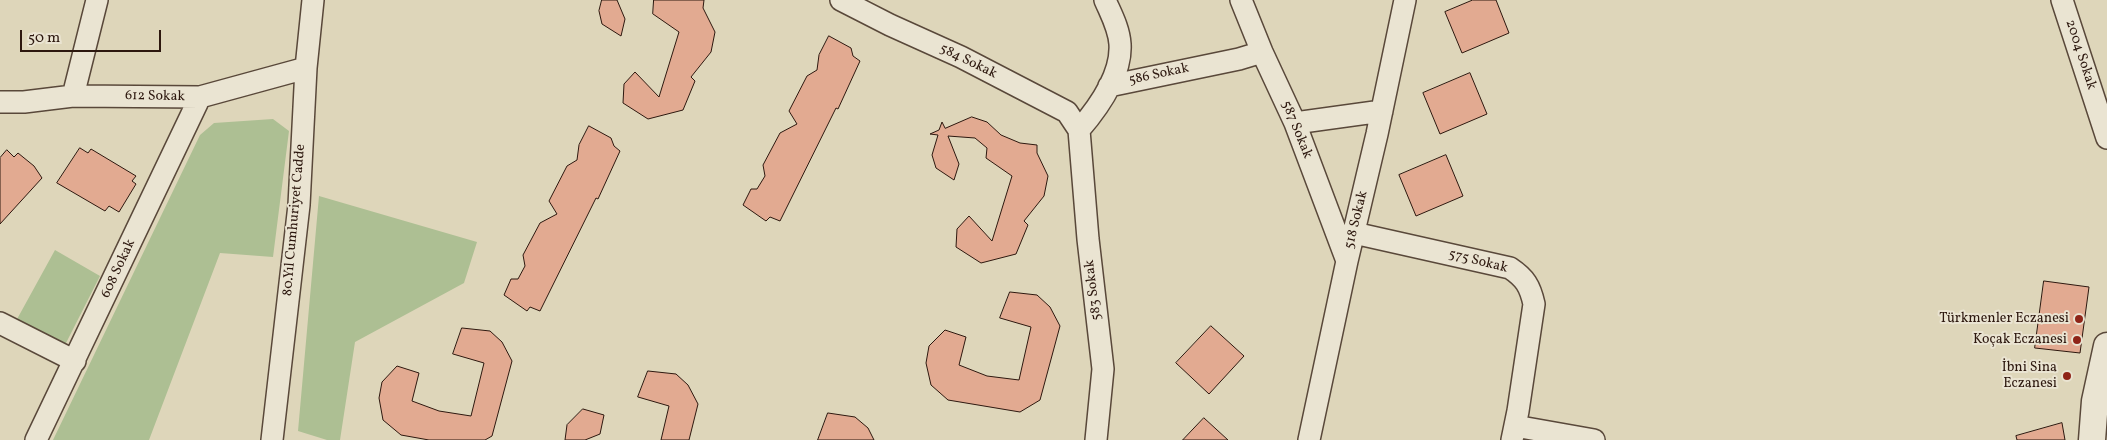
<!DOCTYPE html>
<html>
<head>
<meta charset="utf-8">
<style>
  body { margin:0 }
  #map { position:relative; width:2107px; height:440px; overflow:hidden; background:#ded6ba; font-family:Vollkorn,serif }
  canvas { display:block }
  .scale { position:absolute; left:20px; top:30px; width:141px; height:22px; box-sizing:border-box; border:2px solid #2d180f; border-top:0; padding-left:6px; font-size:15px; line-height:18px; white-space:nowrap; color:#2d180f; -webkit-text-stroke:4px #eae4d2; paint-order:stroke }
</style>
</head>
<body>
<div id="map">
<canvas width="2107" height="440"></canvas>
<div class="scale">50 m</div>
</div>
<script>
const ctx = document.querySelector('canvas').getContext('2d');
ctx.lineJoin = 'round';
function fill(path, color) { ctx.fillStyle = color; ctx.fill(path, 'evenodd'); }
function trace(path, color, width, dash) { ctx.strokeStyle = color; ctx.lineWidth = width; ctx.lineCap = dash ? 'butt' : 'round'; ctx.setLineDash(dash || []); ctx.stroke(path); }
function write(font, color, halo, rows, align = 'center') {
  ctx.font = font + ' Vollkorn,serif'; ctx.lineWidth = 4; ctx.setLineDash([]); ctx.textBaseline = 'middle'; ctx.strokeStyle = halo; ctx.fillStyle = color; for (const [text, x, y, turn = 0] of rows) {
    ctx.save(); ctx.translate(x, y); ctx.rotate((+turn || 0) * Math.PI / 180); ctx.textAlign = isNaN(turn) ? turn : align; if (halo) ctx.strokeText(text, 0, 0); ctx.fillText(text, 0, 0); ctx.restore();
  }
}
fill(new Path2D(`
  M273 119 289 131 273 257 220 253 149 440H53L200 135 214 123Z
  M319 196 477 242 464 283 355 342 340 440H327L298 431Z
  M55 250 100 276 65 345 16 321Z`), '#adbf93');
const building = new Path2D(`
  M602 0H617L625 19 621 36 602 24 599 11Z
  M654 0H704L703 8 715 32 711 52 691 77 695 81 683 110 648 119 623 103 624 84 635 72 659 97 679 32 653 14Z
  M1473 0H1496L1509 33 1462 53 1445 12Z
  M829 36 851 48 853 56 860 61 838 109 836 108 780 221 770 217 766 221 743 205 751 189H757L765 176 763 165 780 133 797 124 789 111 807 76 817 70 819 55Z
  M1470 73 1487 114 1440 134 1423 93Z
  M972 117 987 122 1001 135 1020 143 1037 145V153L1048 176 1044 196 1024 221 1028 225 1016 254 981 263 956 247 957 229 969 216 992 241 1012 176 986 158 987 148 975 138 948 136 959 164 954 180 936 168 932 155 938 135 930 134 939 130 942 122 945 128Z
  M589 126 611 138 614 146 620 151 598 199 596 198 540 311 530 307 527 311 504 295 511 279H518L525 266 523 255 540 223 557 214 549 201 567 166 577 160 579 145Z
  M80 148 88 153 91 149 136 176 132 181 136 184 119 212 109 206 105 211 57 183Z
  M7 150 14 157 18 153 34 166 42 178 0 224V158Z
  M1446 155 1463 196 1416 216 1399 175Z
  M2044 281 2089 287 2080 353 2035 348Z
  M1010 292 1037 295 1050 307 1060 326 1040 400 1020 412 948 400 931 385 926 363 929 346 945 330 966 337 959 365 987 376 1019 380 1031 327 1000 318Z
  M1211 326 1244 356 1209 394 1176 363Z
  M462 328 490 331 502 342 512 361 492 436 485 440H429L401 435 383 420 379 398 382 382 397 366 419 373 412 401 439 411 471 416 484 363 453 354Z
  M648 371 676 374 688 385 698 404 689 440H661L669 406 638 397Z
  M583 409 604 415 600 434 585 440H565L567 425Z
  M828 413 855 417 868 428 874 440H818Z
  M1204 418 1228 440H1183Z
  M2062 423 2065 440H2017L2016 436Z`);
fill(building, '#e2aa91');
trace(building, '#2d180f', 1);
const minor = new Path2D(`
  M841 0 890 25 961 57 1067 112 1079 130 1088 239 1103 369 1096 440
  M1241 0 1262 52 1295 123 1347 261
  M2062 0 2107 138
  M1109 86 1239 59 1262 52
  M73 96 97 0
  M0 102H24L73 96 200 97 306 68
  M1295 123 1382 111
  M1079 130C1098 108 1122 75 1120 44 1119 28 1111 14 1105 0
  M1354 233 1510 268C1525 278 1530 286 1534 304L1518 411 1512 440
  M0 323 75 361
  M1515 426 1594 440
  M36 440 200 97
  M272 440 299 205 306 68 313 0
  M1309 440 1347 261 1377 134 1405 0`);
const tertiary = new Path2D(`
  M2092 440 2095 401 2107 346`);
trace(minor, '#59483a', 24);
trace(tertiary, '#59483a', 29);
trace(minor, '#eae4d2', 21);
trace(tertiary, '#eae4d2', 26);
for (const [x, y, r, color] of [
  [2079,319,5,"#8f2418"],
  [2077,340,5,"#8f2418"],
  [2067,376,5,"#8f2418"]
]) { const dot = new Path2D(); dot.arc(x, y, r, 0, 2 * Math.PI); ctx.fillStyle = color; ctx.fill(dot); trace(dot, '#eae4d2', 2); }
write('14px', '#2d180f', '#eae4d2', [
  ["2004 Sokak",2080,55,72],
  ["584 Sokak",968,62,26],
  ["586 Sokak",1159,75,-12],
  ["612 Sokak",155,97,1],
  ["587 Sokak",1296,130,68],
  ["80.Yıl Cumhuriyet Cadde",295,220,-85],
  ["518 Sokak",1357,220,-76],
  ["575 Sokak",1478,262,14],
  ["608 Sokak",119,269,-65],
  ["583 Sokak",1094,290,-97]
]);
write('14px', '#2d180f', '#eae4d2', [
  ["Türkmenler Eczanesi",2069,319],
  ["Koçak Eczanesi",2067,340],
  ["İbni Sina",2057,368],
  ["Eczanesi",2057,384]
], 'right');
</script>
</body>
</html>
